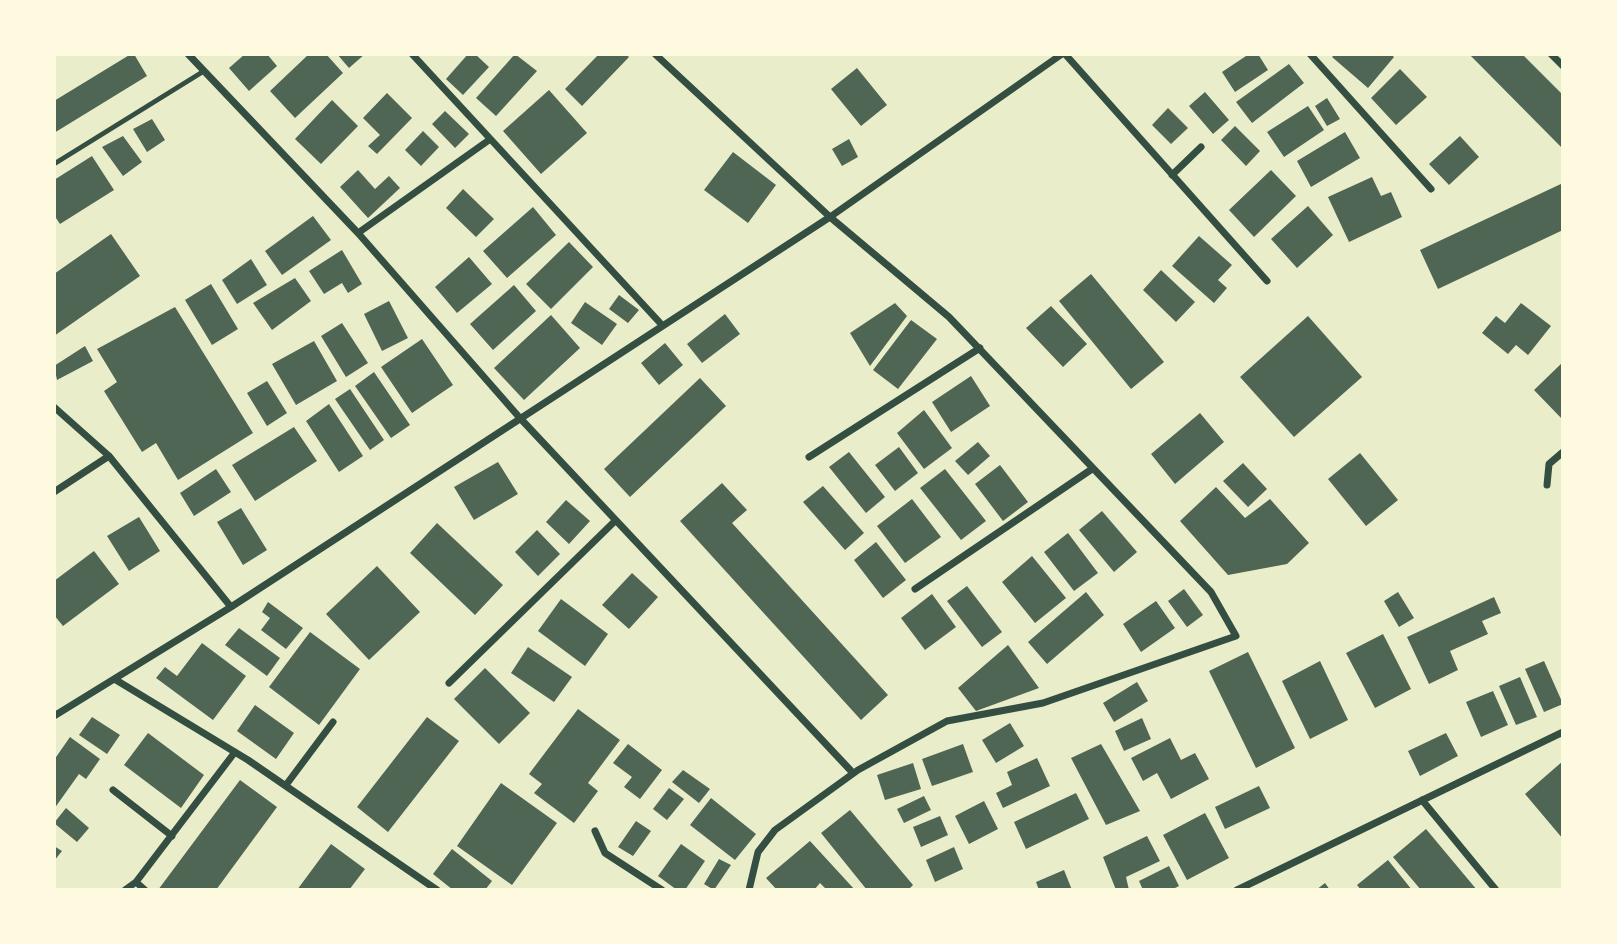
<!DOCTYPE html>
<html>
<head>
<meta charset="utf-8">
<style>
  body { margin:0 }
  #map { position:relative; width:1617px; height:944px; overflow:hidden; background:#e9edc9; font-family:"Space Grotesk",sans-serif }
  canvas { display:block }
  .frame { position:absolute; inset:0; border:56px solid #fefae0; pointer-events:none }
</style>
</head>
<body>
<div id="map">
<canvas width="1617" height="944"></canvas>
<div class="frame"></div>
</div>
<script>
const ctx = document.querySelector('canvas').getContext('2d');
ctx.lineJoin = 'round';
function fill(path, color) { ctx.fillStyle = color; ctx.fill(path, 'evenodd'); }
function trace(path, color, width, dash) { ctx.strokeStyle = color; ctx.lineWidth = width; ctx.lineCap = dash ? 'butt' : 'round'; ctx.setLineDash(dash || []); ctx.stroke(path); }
fill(new Path2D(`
  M131 54H134L147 76 54 133V101Z
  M245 54H267L277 66 249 91 229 68Z
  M309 54H326L343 73 295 118 270 91Z
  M337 54H365L349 68Z
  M468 54H475L489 67 463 95 446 79Z
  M515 54 537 71 496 116 476 98Z
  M599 54H626L629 57 582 106 565 89Z
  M1249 54H1258L1268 70 1235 92 1222 72Z
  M1335 54H1391L1394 57 1368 88 1332 57Z
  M1469 54H1522L1563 95V149Z
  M1289 64 1304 83 1252 123 1236 102Z
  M857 68 887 105 861 126 831 89Z
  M1400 69 1427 97 1396 125 1371 98Z
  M549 90 587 133 541 174 503 131Z
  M1205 92 1229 120 1213 134 1189 106Z
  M387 93 412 118 377 154 368 146 380 135 363 118Z
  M1327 98 1340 119 1327 126 1315 106Z
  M332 100 358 126 321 164 295 139Z
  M1308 106 1324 130 1284 157 1267 132Z
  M1168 108 1188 128 1171 144 1152 125Z
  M445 111 469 134 455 148 432 124Z
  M152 119 165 140 147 152 133 129Z
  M1235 126 1260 151 1246 166 1221 140Z
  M423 131 439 147 421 166 405 150Z
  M1345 132 1360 158 1311 187 1297 161Z
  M123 136 142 162 123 176 102 147Z
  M1460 136 1479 157 1449 185 1429 164Z
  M849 139 858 157 842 166 832 149Z
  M733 152 776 185 748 223 704 190Z
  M92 156 114 190 60 224 54 215V180Z
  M358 170 375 189 389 176 400 188 368 218 340 187Z
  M1271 170 1296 196 1254 237 1229 210Z
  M1372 177 1381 196 1391 192 1402 217 1349 242 1328 197Z
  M1563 183V230L1438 289 1420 250Z
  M463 189 494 219 476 237 446 208Z
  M1308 206 1333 235 1297 268 1271 239Z
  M533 207 556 235 507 278 483 251Z
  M313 216 331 240 282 275 265 251Z
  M111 234 140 276 54 336V274Z
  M1199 236 1232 265 1218 280 1227 288 1214 303 1172 266Z
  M569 242 593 267 551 309 526 284Z
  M342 250 362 284 348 293 342 283 324 294 309 271Z
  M469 257 492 284 457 313 435 287Z
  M251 259 267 285 237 304 222 280Z
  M1161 270 1195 302 1176 322 1143 290Z
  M1091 274 1164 362 1131 389 1059 301Z
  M295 278 311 301 272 330 253 303Z
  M211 284 238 329 212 345 185 300Z
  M514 285 536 311 493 350 470 324Z
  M619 295 639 310 628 323 609 309Z
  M389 301 408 338 382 351 364 314Z
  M585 302 617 324 602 345 571 323Z
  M895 303 907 316 870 366 850 333Z
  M1521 303 1551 326 1528 355 1516 345 1508 354 1482 333 1496 316 1505 323Z
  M1051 306 1087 344 1063 367 1026 328Z
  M175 307 253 433 178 480 156 443 142 452 104 391 117 382 97 349Z
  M725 314 740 334 702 363 687 344Z
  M551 315 580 348 524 400 494 368Z
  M1308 316 1362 377 1294 437 1240 377Z
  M911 320 937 339 898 389 873 370Z
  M342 323 368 363 346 377 321 336Z
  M422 339 453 385 412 413 381 367Z
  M314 341 337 381 296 405 272 364Z
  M665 343 683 365 659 385 641 363Z
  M85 346 93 361 57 380 54 366Z
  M1563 362V420L1534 390Z
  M374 372 410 425 391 438 355 386Z
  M971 376 990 406 951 432 932 402Z
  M700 378 726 406 630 497 604 469Z
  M267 381 287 413 267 426 247 393Z
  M350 389 384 440 370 450 335 399Z
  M329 404 363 456 339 472 306 421Z
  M924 410 952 448 924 469 897 433Z
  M1200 413 1224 442 1175 484 1151 454Z
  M294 427 317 461 255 501 232 465Z
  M978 442 990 456 968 475 955 461Z
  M899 447 918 473 895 491 875 465Z
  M849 452 885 497 866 513 829 467Z
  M1360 453 1398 500 1366 526 1328 479Z
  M498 462 518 494 474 520 454 487Z
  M1243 463 1267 489 1248 507 1223 481Z
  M1000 465 1028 502 1003 521 975 484Z
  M216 469 231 492 194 516 180 493Z
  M945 469 986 521 961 540 920 488Z
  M722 483 747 510 732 523 888 695 861 720 680 521Z
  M823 486 864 533 845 550 803 502Z
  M1216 487 1245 518 1270 499 1309 543 1287 564 1228 575 1180 521Z
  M912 499 941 537 905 563 877 526Z
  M566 500 590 521 569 544 546 522Z
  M241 508 267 550 243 565 217 522Z
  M1102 511 1137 552 1114 572 1079 530Z
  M139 517 160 551 129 571 107 536Z
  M437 523 503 585 475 615 410 553Z
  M537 530 560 554 538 576 515 552Z
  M1068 533 1098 573 1074 591 1044 552Z
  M876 542 906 580 883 598 854 560Z
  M94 551 119 584 63 626 54 615V581Z
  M1032 556 1066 598 1035 623 1002 582Z
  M377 566 420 612 369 660 326 614Z
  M632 573 658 597 629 629 602 605Z
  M967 586 1002 632 982 647 947 601Z
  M1184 589 1203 615 1187 627 1168 601Z
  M1086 592 1104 615 1047 664 1028 642Z
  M1398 592 1414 618 1399 627 1384 601Z
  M932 594 956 627 925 650 901 618Z
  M1494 597 1501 613 1482 621 1488 634 1450 651 1458 670 1429 684 1407 637Z
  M561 599 608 634 585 666 538 631Z
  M1156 601 1175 628 1141 652 1123 624Z
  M268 602 303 628 286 649 261 630 270 618 262 612Z
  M239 628 280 658 267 676 225 645Z
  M310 632 360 669 319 725 269 687Z
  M1383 634 1411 689 1375 708 1346 653Z
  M202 643 246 676 213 720 156 678 165 667 177 676Z
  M1008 645 1039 688 976 711 958 688Z
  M528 647 572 677 554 702 511 673Z
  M1248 652 1295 748 1256 768 1209 671Z
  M1320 661 1348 720 1310 739 1282 681Z
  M1544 661 1563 704 1544 712 1525 669Z
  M485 668 530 713 499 744 454 699Z
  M1520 677 1537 717 1516 725 1499 686Z
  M1137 682 1148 701 1114 722 1103 703Z
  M1493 691 1508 725 1481 737 1466 702Z
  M255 705 294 733 276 759 237 731Z
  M578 709 620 740 588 783 598 791 574 823 534 793 542 784 529 774Z
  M92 717 120 735 107 754 79 735Z
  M427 717 459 741 388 832 357 807Z
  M1142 718 1151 739 1124 751 1115 731Z
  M1010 723 1024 746 996 763 982 740Z
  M148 733 204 775 181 808 124 765Z
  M1446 733 1458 756 1420 776 1408 751Z
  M70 737 100 759 86 779 79 774 54 809V760Z
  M1170 738 1181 760 1195 753 1209 779 1171 799 1157 773 1143 781 1131 758Z
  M628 744 662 770 640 799 624 787 632 777 613 763Z
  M963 744 973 772 932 786 922 759Z
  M1101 744 1140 811 1106 825 1071 758Z
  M1037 758 1050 786 1003 808 996 793 1012 785 1007 772Z
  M1563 761V839L1525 794Z
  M913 763 921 789 885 800 877 775Z
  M683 770 710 789 699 803 672 782Z
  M240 780 277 807 216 890H158Z
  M501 783 557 823 512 885 457 846Z
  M1259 786 1270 808 1225 829 1215 807Z
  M669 788 684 799 667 820 653 809Z
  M1076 793 1089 819 1026 849 1014 822Z
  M924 796 931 810 904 823 897 809Z
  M711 798 756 834 735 860 690 825Z
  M984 801 998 829 969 844 955 816Z
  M66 808 89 828 77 842 54 823Z
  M850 810 913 885 908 890H867L821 833Z
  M1205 813 1229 858 1187 880 1163 835Z
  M940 816 948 835 921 847 913 827Z
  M636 821 651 831 633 856 618 847Z
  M1426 829 1477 890H1421L1393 857Z
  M1147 836 1160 861 1126 877 1129 890H1116L1103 857Z
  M810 841 855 890H827L820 883 814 890H777L766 878Z
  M331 844 365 869 349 890H297Z
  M681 844 705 861 685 890H677L658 876Z
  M54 846 62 851 54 861Z
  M954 847 963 869 935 882 926 860Z
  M452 849 492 881 485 890H453L433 874Z
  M719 859 731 865 714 890 704 884Z
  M1388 860 1412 890H1361L1357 885Z
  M1169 866 1179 886 1171 890H1143L1139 881Z
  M1064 870 1072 890H1039L1036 882Z
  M1325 883 1330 890H1316Z`), '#4f6655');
trace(new Path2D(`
  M54 164 204 71`), '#344e41', 5);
trace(new Path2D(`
  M188 54 358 233 519 417 853 773
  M412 54 662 325
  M655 54 830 217 949 317 1211 592 1236 636 1043 703 947 721 858 770 775 830 758 852 749 890
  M1065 54 1267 281
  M1310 54 1431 189
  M1551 54 1563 66
  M1172 175 1201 147
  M358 233 489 140
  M54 407 109 456
  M809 457 980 348
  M1547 485 1549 464 1563 452
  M54 492 109 456 231 607
  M915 589 1092 469
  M116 680 248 760 437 890
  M449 683 615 521
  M54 716 231 607 830 217 1062 54
  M286 785 333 722
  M113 790 172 836
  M1422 800 1496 890
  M595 831 605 853 662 890
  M136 882 145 890
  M125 890 136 882 235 752
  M1237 890 1563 732`), '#344e41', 7);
</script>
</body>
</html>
